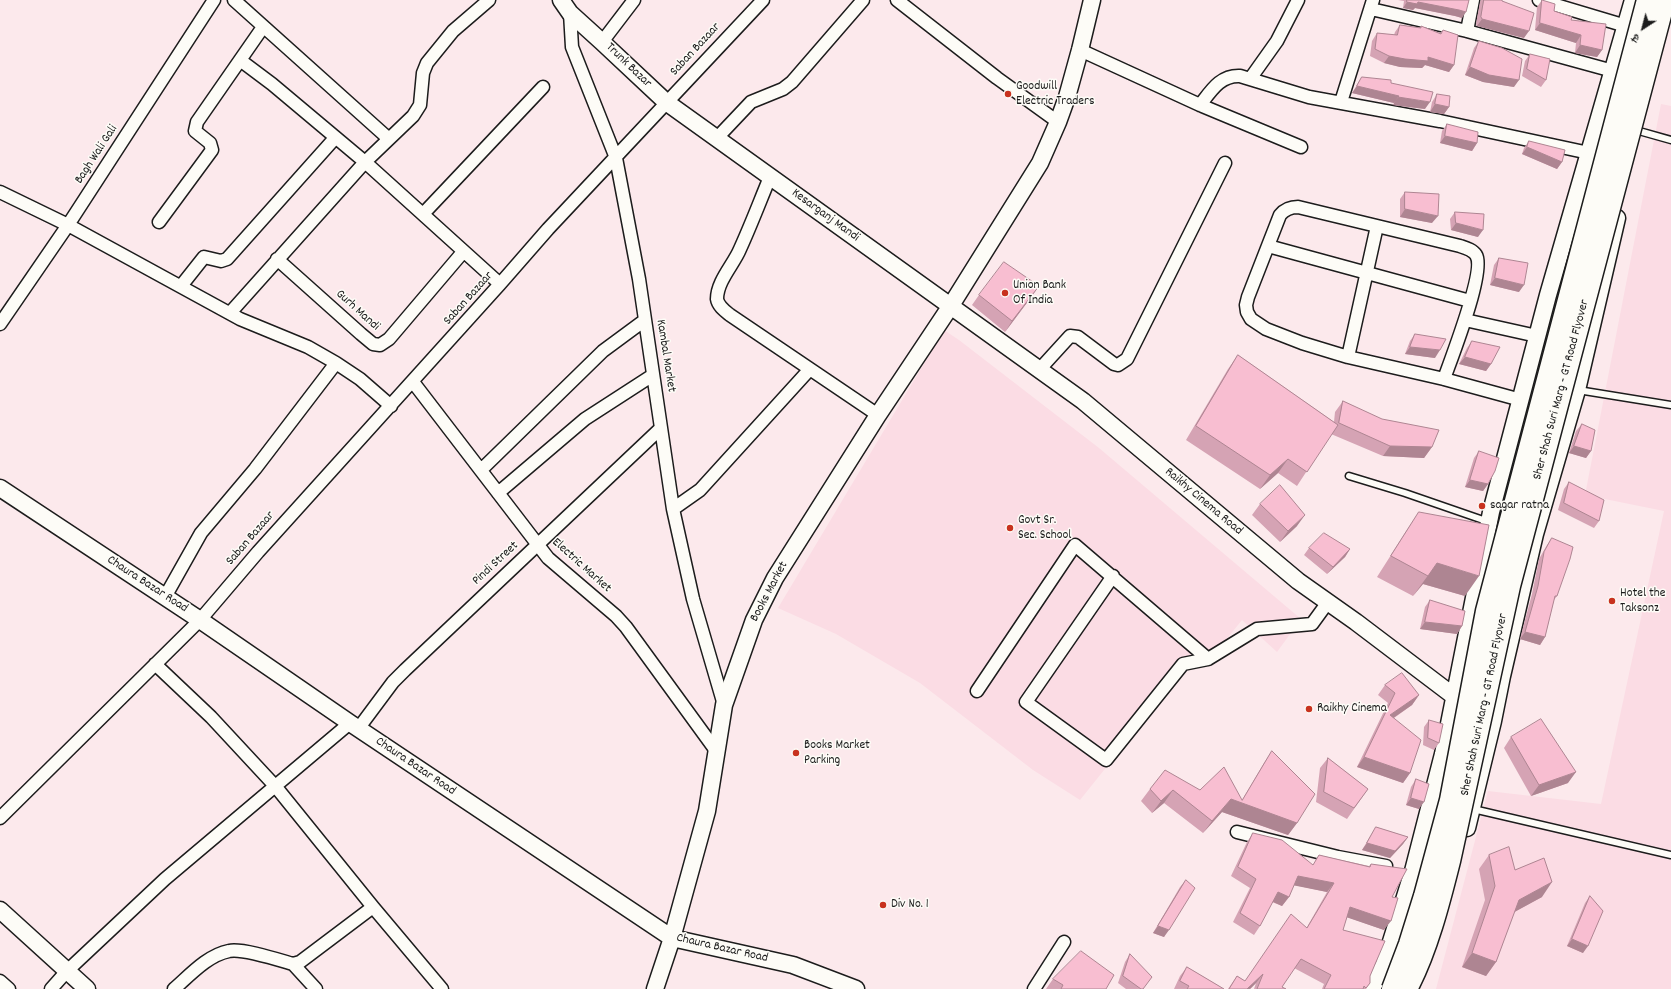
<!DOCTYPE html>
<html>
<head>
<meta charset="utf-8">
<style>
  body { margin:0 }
  #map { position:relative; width:1671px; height:989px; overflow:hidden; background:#fce9ec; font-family:Dekko,"Playpen Sans Deva",sans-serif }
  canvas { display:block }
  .north { position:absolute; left:1623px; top:8px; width:40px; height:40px; -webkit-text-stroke:3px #fdfcf7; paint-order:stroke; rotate:216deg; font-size:11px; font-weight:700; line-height:16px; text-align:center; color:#1c1c1c }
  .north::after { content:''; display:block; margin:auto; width:14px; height:18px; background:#1c1c1c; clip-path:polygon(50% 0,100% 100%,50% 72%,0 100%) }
</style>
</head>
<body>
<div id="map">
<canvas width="1671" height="989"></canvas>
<div class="north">उ</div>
</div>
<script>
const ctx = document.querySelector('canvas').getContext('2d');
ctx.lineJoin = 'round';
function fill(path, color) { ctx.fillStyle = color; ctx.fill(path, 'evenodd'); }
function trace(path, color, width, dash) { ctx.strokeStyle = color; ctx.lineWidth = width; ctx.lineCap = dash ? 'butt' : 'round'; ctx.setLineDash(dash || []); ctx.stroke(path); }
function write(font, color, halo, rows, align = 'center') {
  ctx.font = font + ' Dekko,sans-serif'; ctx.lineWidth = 3; ctx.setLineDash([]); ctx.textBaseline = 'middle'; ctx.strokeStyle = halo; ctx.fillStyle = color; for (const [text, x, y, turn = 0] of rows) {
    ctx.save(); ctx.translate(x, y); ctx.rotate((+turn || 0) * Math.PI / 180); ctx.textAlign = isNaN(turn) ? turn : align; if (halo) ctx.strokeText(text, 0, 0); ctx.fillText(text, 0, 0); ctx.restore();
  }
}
fill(new Path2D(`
  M1661 104 1671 106V989H1436L1488 791 1601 804 1664 511 1585 495Z
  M944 330 959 340 1099 448 1301 619 1277 652 1242 620 1208 662 1193 659 1080 800 1033 770 920 683 836 634 778 608Z`), '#fbdce4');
const service = new Path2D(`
  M1639 131 1671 140
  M1578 390 1671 405
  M1349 476 1405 493 1489 522
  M1473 809 1671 855`);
const minor = new Path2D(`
  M234 0 389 139
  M897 0 997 78 1058 122
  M1539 0 1626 26
  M1371 9 1467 31 1613 71
  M570 13 572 47 616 158 639 279 673 509 693 599 724 705
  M1467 31 1473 0
  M602 42 634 0
  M1080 50 1200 105 1301 147
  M240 60 272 84 365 162 500 284
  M1250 79 1277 41 1298 0
  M1341 102 1373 0
  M1200 105C1211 91 1220 75 1240 76L1309 97 1440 121 1589 153
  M716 139 751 102 783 89 792 82 863 0
  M770 177C760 201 751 225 740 249 734 264 717 281 717 299 718 306 725 311 730 315L878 415
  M0 192 68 225 240 319 308 347 336 363 360 379 391 406
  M423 214 543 87
  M159 222 212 150 210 143 195 131 197 122 263 27
  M1268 246 1470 301
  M277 259 361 334 373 344 380 345 389 339 463 252
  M181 286 204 257 221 261 227 259 335 138
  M230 313 365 162 413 116 420 105 423 73 427 63 453 31 489 0
  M1465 320 1537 336
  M0 324 68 225 214 0
  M1348 357 1377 226
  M1039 370 1070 336 1078 337 1114 364 1118 365 1127 359 1225 163
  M1444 379C1451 359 1486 270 1476 255 1473 250 1466 248 1460 246L1298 207C1290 207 1285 209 1280 215L1248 297 1246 305 1247 312 1251 319 1266 329 1302 343 1348 357 1444 379 1521 400
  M413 382 548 558 616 616 626 627 717 752
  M481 470 603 351 645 320
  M498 493 585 419 653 375
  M673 509 700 490 810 369
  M1113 576 1026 702 1106 760 1183 664 1208 659 1257 629 1312 624 1328 602
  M165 597 201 533 255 469 336 363
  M155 664 211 717 276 787 373 907 442 989
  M977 691 1075 545 1208 659
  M358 729 393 682 405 670 661 428
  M0 818 200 620 258 552 500 284 548 229 763 0
  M1237 832 1338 857 1386 866
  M293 964 316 989
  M0 981 9 989
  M51 989 67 971 165 879 350 723
  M174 989C190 975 208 955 229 951 242 948 279 960 293 964L300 962 373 907
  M1034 989 1064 942`);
const tertiary = new Path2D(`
  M561 0 570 13 602 42 666 102 1083 401 1298 581 1356 622 1455 697
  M0 488 200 620 350 723 672 938 793 965 856 989
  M1467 828 1493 721 1502 676 1535 534 1577 390 1617 218
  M0 910 87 989
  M655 989 672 938 707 811 724 705 754 620 775 578 878 415 950 307 1040 163 1058 122 1067 97 1080 50 1092 0
  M1372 989 1384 964 1413 871 1443 754 1491 512 1548 295 1633 0`);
trace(service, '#1c1c1c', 9);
trace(minor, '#1c1c1c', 15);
trace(tertiary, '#1c1c1c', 19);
trace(service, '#fdfcf7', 6);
trace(minor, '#fdfcf7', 12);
trace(tertiary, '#fdfcf7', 16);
const primaryBridge = new Path2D(`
  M1392 989 1409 944 1424 896 1450 800 1486 611 1647 0
  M1407 989C1427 952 1440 901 1450 861L1510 586 1665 0`);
trace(primaryBridge, '#1c1c1c', 23, []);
trace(primaryBridge, '#fdfcf7', 20);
fill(new Path2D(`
  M1398 0H1469L1462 18 1455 16 1415 8 1413 10 1403 8 1404 1Z
  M1481 0H1502V1L1524 38 1477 26 1476 24 1480 2Z
  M1542 0 1554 11 1571 20 1602 50 1597 57 1575 53 1576 43 1535 30 1537 7Z
  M1400 25 1420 28 1421 26 1440 33 1443 30 1454 65 1449 72 1425 65 1422 68 1400 67 1384 63 1370 56 1372 41 1377 33 1394 35 1395 32Z
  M1479 41 1514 87 1483 82 1465 75 1474 48Z
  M1530 54 1546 80 1541 87 1522 76 1525 61Z
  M1362 77 1391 83 1425 109 1393 105 1394 103 1352 93Z
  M1437 94 1449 107 1444 114 1430 112 1432 102Z
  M1447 124 1477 143 1472 151 1440 143 1442 131Z
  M1529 141 1562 162 1557 169 1522 154 1524 148Z
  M1405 192 1432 223 1400 217V199Z
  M1455 212 1478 237 1451 230 1450 219Z
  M1499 258 1519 292 1490 285 1494 265Z
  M979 295 1032 296 1005 332 972 305Z
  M1415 334 1435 358 1405 354 1410 341Z
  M1472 341 1491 364 1486 371 1459 364 1467 348Z
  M1238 355 1334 422 1335 412 1343 401 1432 447 1424 458 1383 456 1331 434 1297 486 1278 473 1260 489 1186 440 1228 369Z
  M1582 424 1591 451 1586 458 1569 453 1576 431Z
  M1479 451 1488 484 1483 491 1465 487 1474 458Z
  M1569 482 1599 521 1594 528 1558 510 1564 489Z
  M1260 504 1297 526 1280 542 1252 515Z
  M1419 512 1465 596 1423 584 1413 596 1377 577 1405 533Z
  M1552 538 1557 596 1554 600 1545 637 1540 645 1520 639 1532 594 1539 559 1547 545Z
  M1309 548 1350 549 1345 557 1327 574 1304 555Z
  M1430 600 1462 626 1457 634 1420 629 1425 607Z
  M1385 685 1419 695 1412 705 1394 718 1410 773 1403 783 1357 767 1388 703 1378 695Z
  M1429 720 1439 743 1434 750 1423 745 1424 727Z
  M1511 737 1568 783 1531 796 1504 748Z
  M1272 751 1297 823 1288 835 1222 812 1203 833 1164 803 1152 813 1141 801 1150 789 1200 790 1242 800 1264 763Z
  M1328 758 1368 789 1347 819 1316 802 1320 768Z
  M1416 779 1419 809 1406 805 1411 787Z
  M1376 827 1408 837 1403 844 1390 858 1362 850Z
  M1253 833 1313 865 1319 855 1369 866 1371 864 1392 897 1384 930 1347 917 1343 930 1370 976V983L1366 989H1322L1324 984 1294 968 1282 987 1286 989H1254L1256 983 1250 989H1228L1237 976 1245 981 1307 927 1327 892 1294 885 1289 897 1282 906 1272 902 1260 926 1254 935 1233 922 1250 888 1231 876 1247 842Z
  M1489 855 1515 870 1542 897 1514 912 1496 962 1486 976 1462 967 1485 900 1479 869Z
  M1186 880 1164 937 1153 933 1180 887Z
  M1590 896 1583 953 1567 946 1585 903Z
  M1130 954 1144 989H1126L1118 983 1125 962Z
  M1187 967 1224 989H1174L1180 976Z
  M1053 979 1106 989H1046Z`), '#d5a3b4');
fill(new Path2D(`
  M1407 2H1418L1459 10 1466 12 1462 18 1455 16 1415 8 1413 10 1403 8Z
  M1482 19 1529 31 1524 38 1477 26Z
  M1540 23 1581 35 1576 43 1535 30Z
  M1580 45 1602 50 1597 57 1575 53Z
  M1389 56 1428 57 1454 65 1449 72 1425 65 1422 68 1400 67 1384 63Z
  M1470 67 1519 80 1514 87 1483 82 1465 75Z
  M1357 86 1399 96 1394 103 1352 93Z
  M1398 97 1430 102 1425 109 1393 105Z
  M1435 104 1449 107 1444 114 1430 112Z
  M1445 136 1477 143 1472 151 1440 143Z
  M1527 147 1562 162 1557 169 1522 154Z
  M1405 209 1438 216 1432 223 1400 217Z
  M1456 223 1483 230 1478 237 1451 230Z
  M1495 278 1524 285 1519 292 1490 285Z
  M1039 286 1032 296 1005 332 1012 321Z
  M1410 347 1440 350 1435 358 1405 354Z
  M1465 357 1491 364 1486 371 1459 364Z
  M1390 446 1432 447 1424 458 1383 456Z
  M1574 446 1591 451 1586 458 1569 453Z
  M1288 459 1278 473 1260 489 1270 475Z
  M1470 480 1488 484 1483 491 1465 487Z
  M1305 515 1297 526 1280 542 1288 531Z
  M1350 549 1345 557 1327 574 1333 567Z
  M1437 563 1479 576 1465 596 1423 584 1413 596Z
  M1425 622 1462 626 1457 634 1420 629Z
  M1525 632 1545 637 1540 645 1520 639Z
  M1419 695 1412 705 1383 725 1390 715Z
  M1364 757 1410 773 1403 783 1357 767Z
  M1576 772 1568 783 1531 796 1539 785Z
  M1173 790 1164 803 1152 813 1161 801Z
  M1411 798 1424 802 1419 809 1406 805Z
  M1231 799 1297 823 1288 835 1222 812 1203 833 1212 821Z
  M1408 837 1403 844 1390 858 1362 850 1367 843Z
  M1298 876 1334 883 1327 892 1292 885Z
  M1552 882 1542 897 1509 915 1519 900Z
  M1278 892 1289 897 1282 906 1271 901Z
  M1350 907 1391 921 1384 930 1343 916Z
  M1158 926 1169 930 1164 937 1153 933Z
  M1572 939 1588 946 1583 953 1567 946Z
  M1472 953 1496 962 1486 976 1462 967Z
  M1263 974 1256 983 1250 989H1247Z`), '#ae8592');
const building = new Path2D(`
  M1407 0H1469L1466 12 1459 10 1418 2 1417 4 1407 2Z
  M1484 0H1502V1L1534 13 1529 31 1482 19 1481 17Z
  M1542 0 1555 4 1554 11 1572 17 1571 20 1606 24 1602 50 1580 45 1581 35 1540 23Z
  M1400 25 1421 28V26L1441 34 1443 30 1458 35 1454 65 1428 57V61L1405 59 1389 56 1375 49 1377 33 1397 35Z
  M1479 41 1502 48 1522 59 1519 80 1489 75 1470 67Z
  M1530 54 1550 59 1546 80 1527 69Z
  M1362 77 1391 80V83L1433 92 1430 102 1398 97 1399 96 1357 86Z
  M1437 94 1450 96 1449 107 1435 104Z
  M1447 124 1478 132 1477 143 1445 136Z
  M1529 141 1565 150 1562 162 1527 147Z
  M1405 192 1439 194 1438 216 1405 209Z
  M1455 212 1484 214 1483 230 1456 223Z
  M1499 258 1528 263 1524 285 1495 278Z
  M1004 262 1039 286 1012 321 979 295Z
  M1415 334 1446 339 1440 350 1410 347Z
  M1472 341 1500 347 1491 364 1465 357Z
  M1238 355 1338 425 1307 472 1288 459 1270 475 1196 426Z
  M1343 401 1382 419 1439 430 1432 447 1390 446 1339 423Z
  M1582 424 1595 430 1591 451 1574 446Z
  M1479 451 1499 458 1495 471 1488 484 1470 480Z
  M1569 482 1604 500 1599 521 1564 503Z
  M1280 485 1305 515 1288 531 1260 504Z
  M1419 512 1489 525 1479 576 1437 563 1428 576 1391 556Z
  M1324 533 1350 549 1333 567 1309 548Z
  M1552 538 1573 547 1570 559 1557 596H1555L1545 637 1525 632 1538 586 1544 552Z
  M1430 600 1465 611 1462 626 1425 622Z
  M1402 673 1419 695 1390 715 1421 740 1410 773 1364 757 1395 693 1385 685Z
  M1541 719 1576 772 1539 785 1511 737Z
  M1429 720 1443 724 1439 743 1428 738Z
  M1272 751 1315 794 1297 823 1231 799 1212 821 1173 790 1161 801 1150 789 1165 770 1200 790 1224 767 1242 800Z
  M1328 758 1368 789 1354 808 1324 792Z
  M1416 779 1429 784 1424 802 1411 798Z
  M1376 827 1408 837 1395 851 1367 843Z
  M1253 833 1282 840 1313 865 1319 855 1370 867 1371 864 1407 869 1392 897 1398 898 1391 921 1350 907 1343 930 1385 941 1370 976V983L1366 988 1364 986 1363 989H1324L1331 975 1301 959 1282 987 1286 989H1257L1263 974 1247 989H1229L1237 976 1245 981 1291 914 1307 928 1334 883 1298 876 1289 897 1278 892 1260 926 1240 913 1256 879 1238 867Z
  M1509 847 1515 870 1544 858 1552 882 1519 900 1496 962 1472 953 1495 886 1489 855Z
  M1186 880 1195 888 1169 930 1158 926Z
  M1590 896 1603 911 1588 946 1572 939Z
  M1081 951 1114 975 1106 989H1061L1063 985 1053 979Z
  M1130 954 1152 977 1143 989H1141L1123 976Z
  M1187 967 1224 989H1187L1189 986 1180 981Z`);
fill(building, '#f8bed1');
trace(building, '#ae8592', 1);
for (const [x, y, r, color] of [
  [1008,94,4,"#c8321e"],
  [1005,293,4,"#c8321e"],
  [1482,506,4,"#c8321e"],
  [1010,528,4,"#c8321e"],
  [1612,601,4,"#c8321e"],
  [1309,709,4,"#c8321e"],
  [796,753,4,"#c8321e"],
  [883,905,4,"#c8321e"]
]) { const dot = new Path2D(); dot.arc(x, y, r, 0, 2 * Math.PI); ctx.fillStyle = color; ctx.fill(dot); trace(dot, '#fdfcf7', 1.5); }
write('13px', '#1c1c1c', '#fdfcf7', [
  ["Saban Bazaar",696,50,-47],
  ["Trunk Bazar",628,66,44],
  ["Bagh Wali Gali",97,155,-57],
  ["Kesarganj Mandi",825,216,36],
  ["Saban Bazaar",469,299,-48],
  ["Gurh Mandi",357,311,42],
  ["Kambal Market",665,356,81],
  ["Sher Shah Suri Marg - GT Road Flyover",1562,390,-75],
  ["Raikhy Cinema Road",1203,502,40],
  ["Saban Bazaar",251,539,-49],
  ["Pindi Street",496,564,-43],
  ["Electric Market",581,566,42],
  ["Chaura Bazar Road",147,585,33],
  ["Books Market",770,592,-62],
  ["Sher Shah Suri Marg - GT Road Flyover",1485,705,-78],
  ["Chaura Bazar Road",415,767,34],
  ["Chaura Bazar Road",722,949,13]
]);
write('13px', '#1c1c1c', '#fdfcf7', [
  ["Goodwill",1016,87],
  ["Electric Traders",1016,102],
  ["Union Bank",1013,286],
  ["Of India",1013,301],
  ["sagar ratna",1490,506],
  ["Govt Sr.",1018,521],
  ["Sec. School",1018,536],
  ["Hotel the",1620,594],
  ["Taksonz",1620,609],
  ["Raikhy Cinema",1317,709],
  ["Books Market",804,746],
  ["Parking",804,761],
  ["Div No. 1",891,905]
], 'left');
</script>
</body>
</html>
